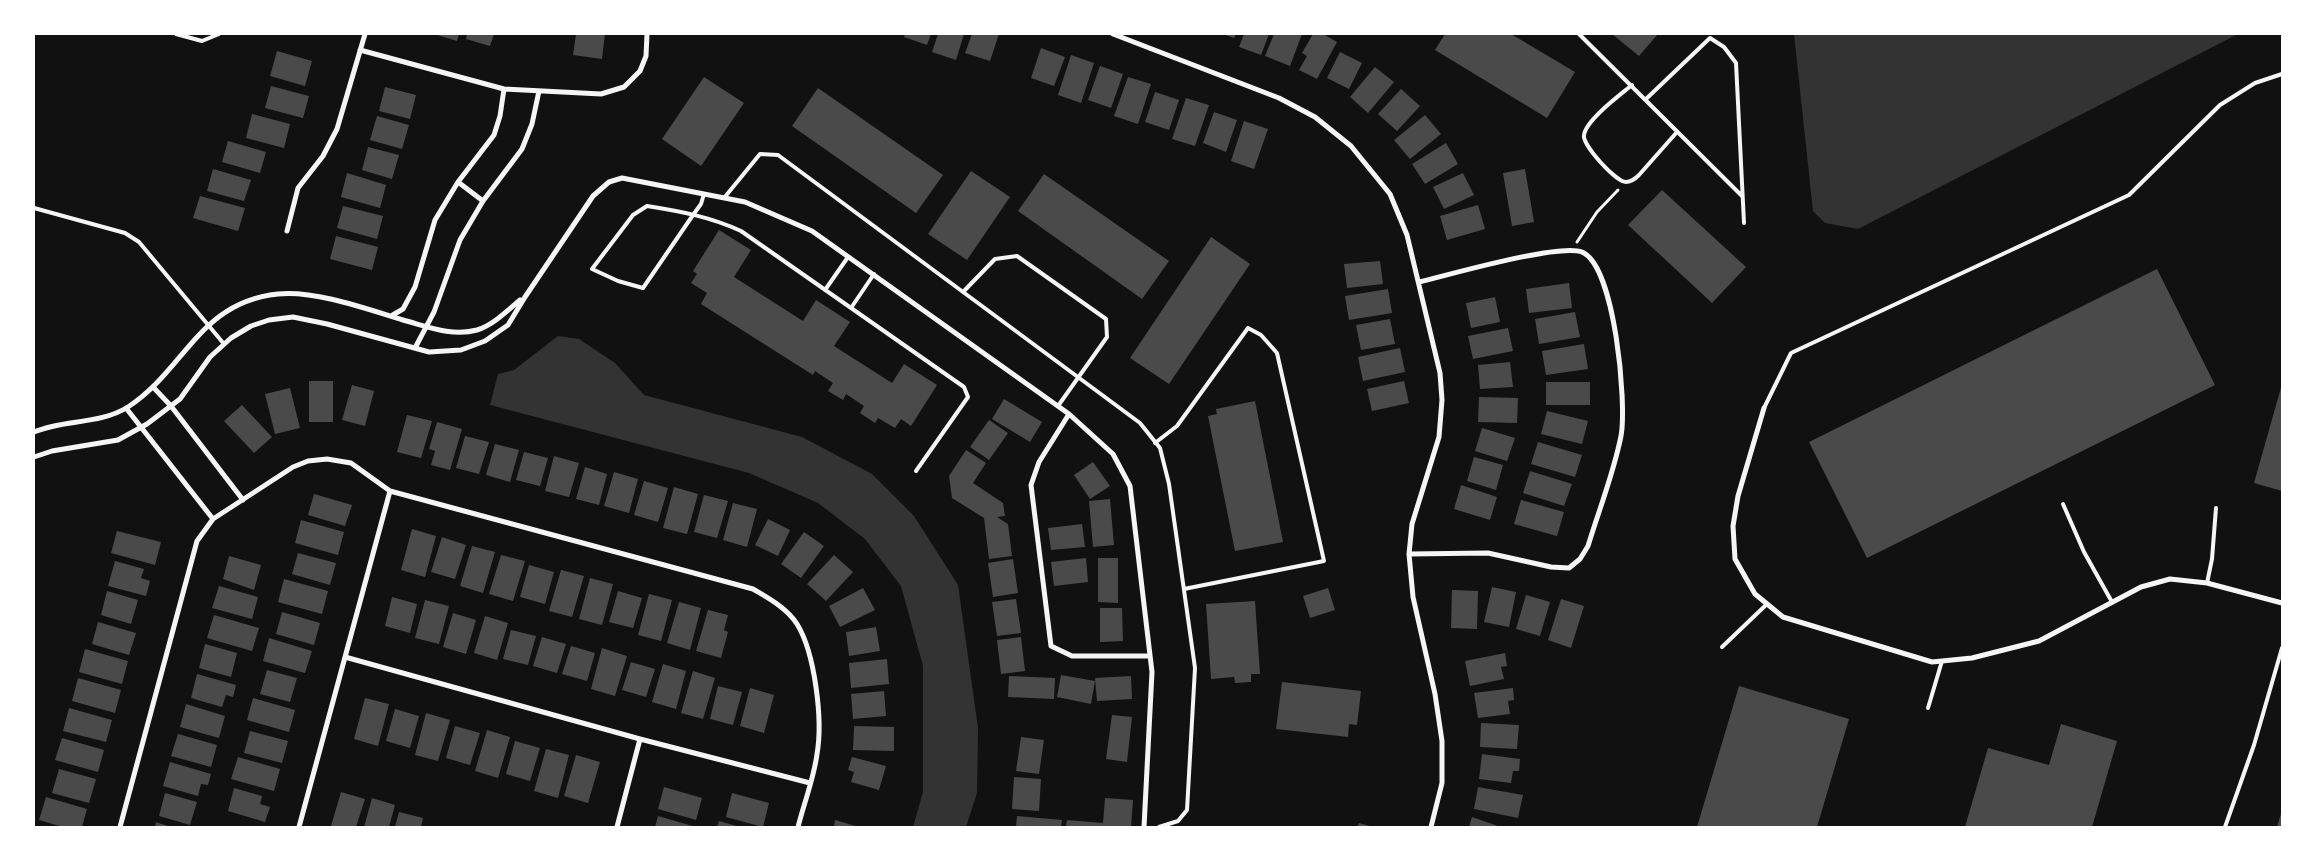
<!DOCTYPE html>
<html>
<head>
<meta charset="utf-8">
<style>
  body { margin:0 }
  #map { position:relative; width:2316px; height:861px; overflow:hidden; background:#111; font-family:Arial,sans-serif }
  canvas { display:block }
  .frame { position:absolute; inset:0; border:35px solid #fff; pointer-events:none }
</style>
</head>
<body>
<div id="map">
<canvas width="2316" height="861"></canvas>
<div class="frame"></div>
</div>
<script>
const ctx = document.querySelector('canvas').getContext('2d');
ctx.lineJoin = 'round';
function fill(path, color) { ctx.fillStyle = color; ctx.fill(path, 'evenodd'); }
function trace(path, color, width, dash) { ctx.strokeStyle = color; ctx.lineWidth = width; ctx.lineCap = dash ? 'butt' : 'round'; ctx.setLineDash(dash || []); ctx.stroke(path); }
fill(new Path2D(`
  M1794 34H2238L1858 229 1825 223 1813 211Z
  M558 336 579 339 615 363 644 395 802 437 872 474 914 516 958 585 978 728 977 793 966 827H913L923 792V666L901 586 865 539 818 503 749 473 490 405 498 374 514 370Z`), '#333');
fill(new Path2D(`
  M434 34H459L457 41Z
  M467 34H494L490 46 466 39Z
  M576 34H605L602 59 573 55Z
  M905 34H931L927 45 904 37Z
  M938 34H964L956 60 932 52Z
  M972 34H999L990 61 965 53Z
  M1223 34H1236L1234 38Z
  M1244 34H1269L1261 55 1239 47Z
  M1274 34H1302L1290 66 1265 56Z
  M1313 34H1323L1337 42 1317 79 1299 70 1307 56 1302 53Z
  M1445 34H1511L1575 72 1547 118 1435 50Z
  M1612 34H1658L1639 56Z
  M1041 48 1065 57 1054 86 1031 78Z
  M277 51 312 61 305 86 270 76Z
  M1340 52 1362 63 1349 89 1327 78Z
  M1071 55 1094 63 1081 103 1058 95Z
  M1100 66 1123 74 1111 108 1088 100Z
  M1375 67 1394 82 1368 113 1350 97Z
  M704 77 744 103 701 166 662 139Z
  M1128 77 1151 84 1138 124 1114 116Z
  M271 86 309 96 303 118 265 108Z
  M385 87 416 95 410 119 379 111Z
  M818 88 943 175 916 213 792 126Z
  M1401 89 1420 106 1397 131 1378 114Z
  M1155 92 1179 100 1169 130 1145 122Z
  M1186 98 1209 105 1195 146 1172 139Z
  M1214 112 1237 120 1226 152 1203 143Z
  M252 114 290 124 284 148 246 138Z
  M1425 115 1441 134 1410 159 1394 140Z
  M377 116 409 125 402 149 370 140Z
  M1244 121 1268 129 1254 169 1231 161Z
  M228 141 266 152 260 173 222 162Z
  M1446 143 1458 164 1425 184 1412 164Z
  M368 147 399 155 392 179 362 170Z
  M213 169 251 180 244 201 207 191Z
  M1525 169 1534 222 1512 226 1503 173Z
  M971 171 1010 197 967 260 928 234Z
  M347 173 386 185 380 208 341 197Z
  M1463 173 1474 195 1444 209 1433 187Z
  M1044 174 1169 261 1142 299 1018 211Z
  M1662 190 1746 267 1712 303 1628 225Z
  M200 196 245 208 238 231 193 218Z
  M1478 205 1485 229 1447 240 1440 216Z
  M343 206 383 216 377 239 337 228Z
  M719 230 751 250 734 277 803 321 816 300 850 322 834 346 892 383 904 364 937 385 911 426 901 419 895 428 878 418 875 423 860 413 864 406 846 394 843 400 828 391 833 383 815 371 813 375 701 304 707 293 691 283 697 274 693 271Z
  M336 236 378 247 372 270 330 259Z
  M1211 237 1250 264 1169 384 1130 358Z
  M1380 261 1383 284 1347 288 1344 264Z
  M2157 269 2215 385 1867 558 1809 442Z
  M1569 283 1572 308 1529 313 1526 289Z
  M1388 289 1392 313 1349 320 1345 296Z
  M1495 297 1500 322 1471 328 1466 303Z
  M1575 312 1580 337 1539 344 1535 319Z
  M1390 319 1395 344 1361 350 1356 325Z
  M1508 328 1513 351 1473 359 1468 336Z
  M1584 344 1588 369 1546 375 1542 351Z
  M1400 348 1405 372 1363 381 1358 357Z
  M1510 362 1513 387 1480 389 1478 365Z
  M309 381H333V422H309Z
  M1404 381 1409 403 1372 411 1367 389Z
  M1546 382H1590V405H1546Z
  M2282 384V491L2254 483Z
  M352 385 374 391 365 426 342 420Z
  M290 388 300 428 275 434 265 394Z
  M1479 397 1518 398 1517 423 1478 422Z
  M1004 399 1042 422 1030 442 992 419Z
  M1255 401 1283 542 1235 551 1208 416 1217 414 1216 409Z
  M242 405 272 437 254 453 224 421Z
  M1547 411 1588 421 1582 444 1541 434Z
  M407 415 432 421 421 458 397 452Z
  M989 420 1008 433 989 460 970 447Z
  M437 422 462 429 450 470 431 465 435 451 429 449Z
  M1482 428 1515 438 1507 461 1475 451Z
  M465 436 489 442 479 474 456 468Z
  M1538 442 1582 455 1575 477 1531 464Z
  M495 444 519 450 510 482 486 475Z
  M966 450 986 463 973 483 1003 503 1005 516 997 517 1008 524 1012 556 989 559 984 518 952 498 949 476Z
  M524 452 548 458 540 486 516 480Z
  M554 456 579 463 569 497 545 491Z
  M1474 457 1503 465 1496 490 1467 481Z
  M1093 462 1110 486 1090 499 1074 475Z
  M585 467 607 474 599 505 576 499Z
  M1530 471 1572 484 1564 506 1523 493Z
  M614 472 638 479 629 513 604 506Z
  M644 481 668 488 658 522 634 515Z
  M1461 485 1497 497 1490 520 1454 509Z
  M674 487 698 494 687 534 663 528Z
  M314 494 352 505 345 526 308 515Z
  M704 495 728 501 717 538 694 532Z
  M1110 499 1114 545 1093 547 1089 501Z
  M1521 500 1564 512 1557 536 1514 524Z
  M733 503 757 509 747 547 723 540Z
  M768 519 790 530 778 556 755 545Z
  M301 520 344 532 338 555 295 543Z
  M1082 524 1085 547 1051 550 1048 528Z
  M412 529 436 536 425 577 401 570Z
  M117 531 161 542 155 565 111 553Z
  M804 532 824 546 801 578 781 564Z
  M442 537 466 545 455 579 431 572Z
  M472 546 495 552 483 593 460 586Z
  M298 553 336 563 330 585 292 574Z
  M501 555 525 561 513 601 489 594Z
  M834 555 853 572 826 601 807 584Z
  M229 556 261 565 254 590 223 579Z
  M1086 558 1088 582 1054 586 1051 562Z
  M1098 558H1118V603L1098 602Z
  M1013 559 1018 593 993 597 988 563Z
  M115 561 144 569 141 578 150 581 146 596 108 586Z
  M529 565 554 572 545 604 520 597Z
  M561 570 584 576 572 617 549 611Z
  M590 578 613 584 602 625 579 619Z
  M284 579 328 591 322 614 278 602Z
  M219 586 258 597 252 619 212 608Z
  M1492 587 1516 592 1509 627 1484 622Z
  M863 588 875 610 840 627 829 606Z
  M1328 588 1335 610 1310 618 1303 596Z
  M1452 590 1478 591 1477 629 1451 628Z
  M107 591 138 600 131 624 101 615Z
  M618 591 642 598 633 628 609 622Z
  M649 594 672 600 661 641 638 635Z
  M1526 595 1550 602 1540 636 1516 629Z
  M392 597 417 604 410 633 385 626Z
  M1016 599 1021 633 997 636 992 602Z
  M1561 599 1584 606 1571 648 1548 640Z
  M425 600 449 606 439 644 415 638Z
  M1255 601 1260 674H1251V682L1235 683 1234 677 1211 679 1206 604Z
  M679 602 701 608 690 650 667 643Z
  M1100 608H1122L1123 641 1100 642Z
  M708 610 728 615 724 630 728 632 721 658 696 651Z
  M282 612 320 623 314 645 276 634Z
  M453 613 476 620 466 654 443 647Z
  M214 615 259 628 252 651 207 638Z
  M485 616 508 623 497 660 474 653Z
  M98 622 136 633 129 655 92 644Z
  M876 627 880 651 849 656 846 632Z
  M511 630 536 636 528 665 503 659Z
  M542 637 566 644 557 673 533 666Z
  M1021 637 1025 671 1001 674 997 640Z
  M269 638 312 651 305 673 263 661Z
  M205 644 237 653 231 677 199 668Z
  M571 646 595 653 587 681 562 674Z
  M602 648 627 656 615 696 591 689Z
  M85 649 128 661 122 684 79 672Z
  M1505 653 1507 666 1501 667 1504 679 1470 686 1465 661Z
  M887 659 889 684 851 688 849 663Z
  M631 662 655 669 646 697 622 690Z
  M663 664 686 671 676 709 652 702Z
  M267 670 297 678 290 702 260 694Z
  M693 671 715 678 703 719 681 713Z
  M197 674 236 685 233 697 226 695 222 707 191 698Z
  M1061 675 1095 681 1091 704 1057 697Z
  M1009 676 1055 678 1054 699 1008 697Z
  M1131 676 1132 699 1097 701 1095 678Z
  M78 678 121 690 115 713 72 701Z
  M1282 682 1361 691 1357 725 1349 724 1348 737 1276 729Z
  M718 686 742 692 733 725 710 719Z
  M1739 686 1849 719 1817 827H1697Z
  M750 688 774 695 764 733 740 726Z
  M1513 688 1514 700 1508 701 1510 714 1478 718 1474 693Z
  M884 691 886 716 853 719 851 694Z
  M253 698 295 710 289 732 247 720Z
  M365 698 389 704 378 746 354 739Z
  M186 704 225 716 219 738 180 727Z
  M69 708 112 720 106 742 63 731Z
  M395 709 419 716 410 748 386 741Z
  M426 713 450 720 438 761 415 755Z
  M1112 715 1132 717 1127 762 1106 759Z
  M1481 723 1519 725 1517 749 1480 747Z
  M2061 724 2117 741 2092 827H1965L1988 748 2049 765Z
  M455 726 480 733 470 765 446 758Z
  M854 726 894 727V751L853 750Z
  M487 730 510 737 498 778 475 771Z
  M250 731 288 741 282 763 244 753Z
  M178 734 217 745 211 767 171 756Z
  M1021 737 1044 740 1039 774 1016 771Z
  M62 738 104 750 98 772 55 760Z
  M515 741 540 748 530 781 506 774Z
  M546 749 569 755 558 798 534 791Z
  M1482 754 1520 759 1519 771H1513L1511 783 1479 779Z
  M576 755 600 762 588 803 564 796Z
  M238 757 280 769 274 791 231 779Z
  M852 757 886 766 879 790 851 782 854 772 848 770Z
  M170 762 211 774 208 785 201 784 198 796 163 786Z
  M59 769 96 779 89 803 52 793Z
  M1014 777 1041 779 1039 811 1012 809Z
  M664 787 702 798 696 820 658 809Z
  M1478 787 1523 795 1518 818 1474 809Z
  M234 788 262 796 260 804 270 807 265 822 228 811Z
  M341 792 365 799 356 827 331 826Z
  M165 793 197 802 190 825 159 816Z
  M732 793 769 803 763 827 726 817Z
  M46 797 87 809 82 827H63L39 820Z
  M372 798 395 805 389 827H364Z
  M1105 798 1133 800 1131 827H1066L1067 820 1103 823Z
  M2282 810V827H2277Z
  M399 812 423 818 421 827H395Z
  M658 816 696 827H655Z
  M1017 816 1062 820 1061 827H1016Z
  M1472 817 1501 827H1469Z
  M835 820 859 827H834Z
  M719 821 740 827H717Z
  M156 822 171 827H155Z
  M1359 823 1373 827H1357Z`), '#4a4a4a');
trace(new Path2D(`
  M1577 242 1597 212 1618 190`), '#f5f5f5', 3);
trace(new Path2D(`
  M176 34 202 41 219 34
  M1579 34 1742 196
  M1632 85C1620 95 1586 120 1584 135 1582 145 1616 182 1626 182 1631 182 1635 179 1639 175L1677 132
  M1646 99 1710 38 1724 47 1736 63 1744 223
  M704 194 701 204 693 215 643 288 618 281 592 269 633 215 647 206C679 211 711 217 741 231L964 387 968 397 916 471
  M724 198 760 154 778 155 1140 423 1160 448 1169 484 1195 668 1187 810 1178 821 1159 827
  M34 208 125 233 139 242 224 344
  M825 290 848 257
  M963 292 995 259 1017 256 1106 319 1107 337 1058 406
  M851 308 874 274
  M1764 408 1791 353 2129 195 2220 105 2255 83 2282 74
  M1155 443 1177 426 1248 328 1261 335 1277 353 1324 561 1184 589
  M2063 504 2084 552 2112 602
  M2207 583 2212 559 2216 508
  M1722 647 1767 604
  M1928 708 1942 661
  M2225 827 2254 745 2282 648`), '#f5f5f5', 4);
trace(new Path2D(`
  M1113 34 1279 98 1315 117 1351 146 1390 194 1407 235 1440 373 1442 400 1439 437 1412 524 1409 554 1413 597 1435 694 1442 741V783L1431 827
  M360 50 504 89 601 94 624 87 640 71 646 56 647 34
  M458 182 483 201
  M287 231 298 188 323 156 337 129 365 34
  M391 316 403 309 415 287 435 220 458 182 494 135 500 116 504 89
  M415 348 434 312 460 240 483 201 522 149 532 124 539 91
  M153 387 171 406 243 500
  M126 408 213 519
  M1764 408 1738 496 1733 526 1735 559 1755 594 1783 617 1932 662 1972 658 2039 641 2141 587 2170 579 2207 583 2282 603
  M1069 414 1039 462 1031 485 1051 646 1072 656H1150
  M34 432C64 419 99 425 128 407 185 370 199 302 278 294 314 290 367 309 403 320 426 326 452 337 477 330 493 325 507 311 520 300
  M34 457 52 451 118 440 147 424 180 399 210 357 231 338 251 326 269 320 293 317 327 324 429 352 461 350 485 341 508 325 525 297 593 196 609 182 622 178 745 202 812 231 1069 414 1113 454 1130 486 1152 672 1144 827
  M1409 554 1488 553 1551 567 1569 568 1580 559 1588 546C1599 510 1614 472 1621 436 1627 403 1615 266 1582 252 1559 243 1449 275 1419 282
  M345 657 640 739 810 783
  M120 827 197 541 213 519 293 467 308 461 327 459 351 463 390 491 753 589C768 598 787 608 797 624 815 653 823 720 817 754 814 778 804 803 798 827
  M299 827 390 491
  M617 827 640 739`), '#f5f5f5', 5);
</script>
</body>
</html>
